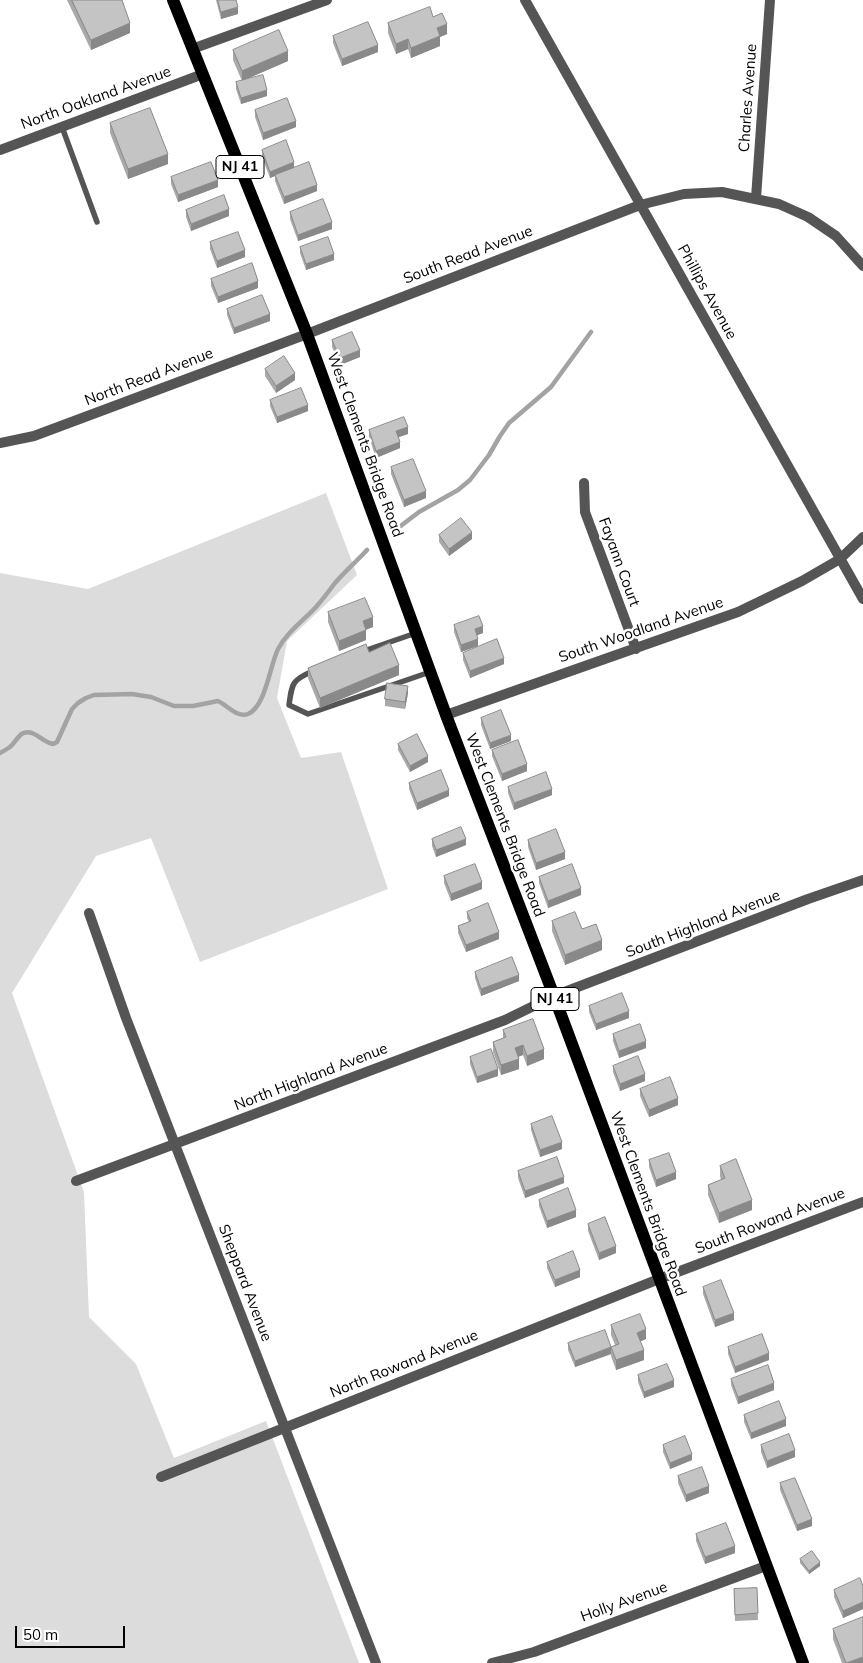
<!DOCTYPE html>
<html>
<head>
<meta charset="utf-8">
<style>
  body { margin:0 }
  #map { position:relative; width:863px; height:1663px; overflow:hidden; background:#fff; font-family:Mulish,sans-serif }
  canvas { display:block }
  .scale { position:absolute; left:15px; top:1626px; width:110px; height:22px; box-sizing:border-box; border:2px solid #000; border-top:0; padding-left:6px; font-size:15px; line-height:18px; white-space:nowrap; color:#000; -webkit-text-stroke:4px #fff; paint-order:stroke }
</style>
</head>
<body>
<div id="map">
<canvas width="863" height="1663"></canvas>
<div class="scale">50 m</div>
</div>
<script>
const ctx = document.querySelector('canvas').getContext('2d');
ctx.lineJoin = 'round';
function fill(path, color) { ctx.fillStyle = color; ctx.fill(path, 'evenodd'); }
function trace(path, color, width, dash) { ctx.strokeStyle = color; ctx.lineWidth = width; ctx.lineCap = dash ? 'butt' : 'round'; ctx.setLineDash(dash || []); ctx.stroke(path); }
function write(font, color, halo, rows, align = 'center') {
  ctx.font = font + ' Mulish,sans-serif'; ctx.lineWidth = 5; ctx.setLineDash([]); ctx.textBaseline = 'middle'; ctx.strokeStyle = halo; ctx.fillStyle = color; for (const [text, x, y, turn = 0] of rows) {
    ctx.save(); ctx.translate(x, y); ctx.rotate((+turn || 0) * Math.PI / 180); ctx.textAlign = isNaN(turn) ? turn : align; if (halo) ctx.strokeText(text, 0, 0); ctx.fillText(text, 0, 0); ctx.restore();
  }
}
fill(new Path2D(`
  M326 493 357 575 287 641 277 698 301 758 341 752 388 889 200 962 151 838 96 856 12 993 84 1192 89 1317 136 1364 174 1458 266 1421 359 1663H0V573L88 589Z`), '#dcdcdc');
trace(new Path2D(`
  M398 528 419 512 458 490 470 480 489 455 500 436 509 423 551 387 591 332
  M0 753C4 751 7 749 10 747 18 740 20 729 32 733 40 736 44 742 53 744L57 742 72 709 78 703 86 698 94 695 132 694 151 697 174 706H193L218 701C227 705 237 718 248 714 266 706 270 665 278 649 287 632 303 621 316 607 323 599 329 591 335 583 345 571 357 561 367 550`), '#a3a3a3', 4.5);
trace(new Path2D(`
  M62 127 97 222
  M361 652 416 633
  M313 671C292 680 292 683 289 705L308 714 430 672`), '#555', 5.5);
trace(new Path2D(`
  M525 0 863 599
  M192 49 327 0
  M0 150 203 74
  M756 198 770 0
  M0 443 34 436 307 334 640 205 684 194 722 192 779 204 808 217 836 236 863 266
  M584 483 585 512 636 649
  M446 715 738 612 802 581 840 559 863 537
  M89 913 126 1018 376 1663
  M76 1181 505 1020 554 996 808 899 863 880
  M161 1477 659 1279 863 1202
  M492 1663 534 1652 766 1566`), '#555', 10);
trace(new Path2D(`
  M173 0 307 334 446 715 554 996 803 1663`), '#000', 12);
fill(new Path2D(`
  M67 0H122L130 33 91 50Z
  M216 0H236L238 14 221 19Z
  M433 17 447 34 440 37V46L411 58 408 49 396 54 388 33V23Z
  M333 36 378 52 342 66 333 43Z
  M233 50 288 61 242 81 233 60Z
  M236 82 267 96 241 104 236 89Z
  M255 110 296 127 263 140 255 117Z
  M110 123 168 164 128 179 110 133Z
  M262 150 294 167 317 191 284 204 275 181V176L270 178 262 157Z
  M171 177 218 187 178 202 171 184Z
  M186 210 229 216 191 231 186 217Z
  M290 212 332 229 298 241 290 219Z
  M210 242 245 257 217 268 210 249Z
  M300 247 334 260 306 270 300 253Z
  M211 279 258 288 218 303 211 286Z
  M227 309 270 321 234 334 227 315Z
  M332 340 360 357 340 365 332 347Z
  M265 369 295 380 276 393 265 376Z
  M270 400 308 411 277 423 270 406Z
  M369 430 408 434 399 437 400 448 376 458 369 437Z
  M391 467 426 498 404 507 391 474Z
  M439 535 472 539 449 556 439 542Z
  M328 612 373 627 366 629V640L339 651 328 622Z
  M454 625 483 633 477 635 478 646 461 652 454 632Z
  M369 652 399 675 320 708 308 678V668Z
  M463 653 504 664 470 678 463 660Z
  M408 693 405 709 385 706V699Z
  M481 718 511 741 490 749 481 725Z
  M398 744 428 762 410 772 398 750Z
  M492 750 527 771 502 781 492 756Z
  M409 783 449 796 417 810 409 789Z
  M508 787 552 795 514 810 508 793Z
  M432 839 466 845 436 857 432 846Z
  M528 840 565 859 536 870 528 847Z
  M444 876 482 889 451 901 444 883Z
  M539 877 581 895 548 908 539 883Z
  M467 912 499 939 466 952 458 933V926L469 922 467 918Z
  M552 921 582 929 602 950 565 965 552 931Z
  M475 972 519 981 481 996 475 978Z
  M589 1006 629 1018 596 1030 589 1012Z
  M503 1030 544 1059 527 1066 523 1055 518 1057 519 1069 501 1075 493 1052V1042L503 1038Z
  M613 1034 646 1048 619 1058 613 1041Z
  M470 1057 498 1076 477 1083 470 1064Z
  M613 1066 645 1081 620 1091 613 1072Z
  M640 1089 678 1105 649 1117 640 1096Z
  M531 1124 562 1149 540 1157 531 1130Z
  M649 1160 676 1179 656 1187 649 1167Z
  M720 1166 752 1210 719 1223 708 1195V1185L721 1180 720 1176Z
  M518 1171 564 1183 525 1198 518 1178Z
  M539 1200 576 1217 547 1228 539 1206Z
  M588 1224 616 1253 599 1260 588 1231Z
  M547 1262 580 1277 555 1287 547 1268Z
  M703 1287 734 1320 715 1327 703 1294Z
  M611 1325 646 1339 640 1341 644 1360 616 1370 611 1356V1347L615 1345 611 1335Z
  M568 1343 611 1354 575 1367 568 1350Z
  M728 1347 769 1360 735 1373 728 1354Z
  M638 1375 674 1387 644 1398 638 1382Z
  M731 1379 774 1390 738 1404 731 1385Z
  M744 1415 786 1426 751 1439 744 1422Z
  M663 1445 692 1460 670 1469 663 1452Z
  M761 1445 795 1457 767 1468 761 1452Z
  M678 1476 709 1493 686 1502 678 1483Z
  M780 1483 812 1526 797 1531 780 1490Z
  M696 1534 735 1553 705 1564 696 1541Z
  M800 1559 820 1566 809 1574 800 1563Z
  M863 1586V1609L843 1618 834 1597V1590Z
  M757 1588 758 1620 735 1621 734 1589Z
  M833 1629 863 1663H842L833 1639Z`), '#a9a9a9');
fill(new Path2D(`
  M238 7V14L221 19V12Z
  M130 23V33L91 50V40Z
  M447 24V34L440 37V46L411 58V48L437 28Z
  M408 39V49L396 54V44Z
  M378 45V52L342 66V59Z
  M288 51V61L242 81V71Z
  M267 90V96L241 104V98Z
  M296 121V127L263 140V133Z
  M168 154V164L128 179V169Z
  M294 162V169L275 175V176L270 178V172Z
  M218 180V187L178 202V195Z
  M317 185V191L284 204V197Z
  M229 209V216L191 231V224Z
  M332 222V229L298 241V235Z
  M245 250V257L217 268V261Z
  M334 254V260L306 270V264Z
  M258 281V288L218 303V297Z
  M270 314V321L234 334V328Z
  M360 350V357L340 365V358Z
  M295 373V380L276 393V386Z
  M308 405V411L277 423V417Z
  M408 427V434L396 438V431Z
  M400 442V448L376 458V451Z
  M426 491V498L404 507V500Z
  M472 532V539L449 556V549Z
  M373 617V627L363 631V621Z
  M483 626V633L475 636V629Z
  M366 630V640L339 651V641Z
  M478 639V646L461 652V645Z
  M504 658V664L470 678V671Z
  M399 665V675L320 708V698Z
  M408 686V693L405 709V702Z
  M511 735V741L490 749V743Z
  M428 756V762L410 772V766Z
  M527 764V771L502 781V774Z
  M552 789V795L514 810V803Z
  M449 790V796L417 810V803Z
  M466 839V845L436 857V850Z
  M565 852V859L536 870V863Z
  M482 882V889L451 901V894Z
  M581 888V895L548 908V901Z
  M499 932V939L466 952V945Z
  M602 940V950L565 965V955Z
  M519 975V981L481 996V989Z
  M629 1011V1018L596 1030V1024Z
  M646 1041V1048L619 1058V1051Z
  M523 1045V1055L515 1058V1048Z
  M544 1049V1059L527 1066V1056Z
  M519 1059V1069L501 1075V1065Z
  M498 1069V1076L477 1083V1077Z
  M645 1074V1081L620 1091V1084Z
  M678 1098V1105L649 1117V1110Z
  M562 1142V1149L540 1157V1150Z
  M676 1172V1179L656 1187V1180Z
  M564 1177V1183L525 1198V1191Z
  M752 1200V1210L719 1223V1213Z
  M576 1210V1217L547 1228V1221Z
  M616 1246V1253L599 1260V1253Z
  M580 1270V1277L555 1287V1280Z
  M734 1313V1320L715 1327V1320Z
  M646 1329V1339L637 1343V1333Z
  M611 1347V1354L575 1367V1361Z
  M644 1350V1360L616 1370V1360Z
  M769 1353V1360L735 1373V1367Z
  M674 1380V1387L644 1398V1392Z
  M774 1383V1390L738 1404V1397Z
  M786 1419V1426L751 1439V1433Z
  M795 1450V1457L767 1468V1461Z
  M692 1454V1460L670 1469V1463Z
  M709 1486V1493L686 1502V1495Z
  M812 1519V1526L797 1531V1525Z
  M735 1546V1553L705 1564V1557Z
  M820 1562V1566L809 1574V1571Z
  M863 1602V1609L843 1618V1611Z
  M863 1657V1663H848Z`), '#898989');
const building = new Path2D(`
  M72 0H122L130 23 91 40Z
  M218 0H236L238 7 221 12Z
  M430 7 433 17 442 13 447 24 437 28 440 36 411 48 408 39 396 44 388 23Z
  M368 22 378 45 342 59 333 36Z
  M279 30 288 51 242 71 233 50Z
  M263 75 267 90 241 98 236 82Z
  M287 98 296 121 263 133 255 110Z
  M150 108 168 154 128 169 110 123Z
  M286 140 294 162 270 172 262 150Z
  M211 162 218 180 178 195 171 177Z
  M309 162 317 185 284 197 275 175Z
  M224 195 229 209 191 224 186 210Z
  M323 199 332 222 298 235 290 212Z
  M238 232 245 250 217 261 210 242Z
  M328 237 334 254 306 264 300 247Z
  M252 263 258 281 218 297 211 279Z
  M262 295 270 314 234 328 227 309Z
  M352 332 360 350 340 358 332 340Z
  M284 356 295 373 276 386 265 369Z
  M301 388 308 405 277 417 270 400Z
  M404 417 408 427 396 431 400 442 376 451 369 430Z
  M413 459 426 491 404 500 391 467Z
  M461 518 472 532 449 549 439 535Z
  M365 598 373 617 363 621 366 630 339 641 328 612Z
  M479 616 483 626 475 629 478 639 461 645 454 625Z
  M497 639 504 658 470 671 463 653Z
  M390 643 399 665 320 698 308 668 366 644 369 652Z
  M387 683 408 686 405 702 385 699Z
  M501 710 511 735 490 743 481 718Z
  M417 734 428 756 410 766 398 744Z
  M518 740 527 764 502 774 492 750Z
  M441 770 449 790 417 803 409 783Z
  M546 772 552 789 514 803 508 787Z
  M461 827 466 839 436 850 432 839Z
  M556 829 565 852 536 863 528 840Z
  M475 864 482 882 451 894 444 876Z
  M572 864 581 888 548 901 539 877Z
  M488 903 499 932 466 945 458 926 471 921 467 912Z
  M575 912 582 929 596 924 602 940 565 955 552 921Z
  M512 957 519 975 481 989 475 972Z
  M622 993 629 1011 596 1024 589 1006Z
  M533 1019 544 1049 527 1056 523 1045 515 1048 519 1059 501 1065 493 1042 506 1037 503 1030Z
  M640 1024 646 1041 619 1051 613 1034Z
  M491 1049 498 1069 477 1077 470 1057Z
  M638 1056 645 1074 620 1084 613 1066Z
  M670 1077 678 1098 649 1110 640 1089Z
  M552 1116 562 1142 540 1150 531 1124Z
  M669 1153 676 1172 656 1180 649 1160Z
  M557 1157 564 1177 525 1191 518 1171Z
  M736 1159 752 1200 719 1213 708 1185 725 1178 720 1166Z
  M568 1188 576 1210 547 1221 539 1200Z
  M605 1217 616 1246 599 1253 588 1224Z
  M573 1251 580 1270 555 1280 547 1262Z
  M721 1280 734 1313 715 1320 703 1287Z
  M640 1314 646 1329 637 1333 644 1350 616 1360 611 1347 619 1344 611 1325Z
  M605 1330 611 1347 575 1361 568 1343Z
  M762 1334 769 1353 735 1367 728 1347Z
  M667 1364 674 1380 644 1392 638 1375Z
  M768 1365 774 1383 738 1397 731 1379Z
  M779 1401 786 1419 751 1433 744 1415Z
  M789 1434 795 1450 767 1461 761 1445Z
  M685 1436 692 1454 670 1463 663 1445Z
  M702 1467 709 1486 686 1495 678 1476Z
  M795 1478 812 1519 797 1525 780 1483Z
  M726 1523 735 1546 705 1557 696 1534Z
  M812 1551 820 1562 809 1571 800 1559Z
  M860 1578 863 1586V1602L843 1611 834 1590Z
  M757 1588 758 1613 735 1615 734 1589Z
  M863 1617V1657L846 1663 833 1629Z`);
fill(building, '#c4c4c4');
trace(building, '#898989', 1);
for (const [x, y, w] of [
  [240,167,48],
  [555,999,48]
]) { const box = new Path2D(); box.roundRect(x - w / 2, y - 11.5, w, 23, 4); ctx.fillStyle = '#fff'; ctx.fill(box); trace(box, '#000', 1); }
write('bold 14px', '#000', null, [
  ["NJ 41",240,167],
  ["NJ 41",555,999]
]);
write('15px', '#000', '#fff', [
  ["North Oakland Avenue",96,98,-20],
  ["Charles Avenue",748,98,-86],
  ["South Read Avenue",468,255,-21],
  ["Phillips Avenue",707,292,61],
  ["North Read Avenue",149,377,-21],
  ["West Clements Bridge Road",365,445,70],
  ["Fayann Court",619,562,70],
  ["South Woodland Avenue",641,630,-19],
  ["West Clements Bridge Road",505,825,69],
  ["South Highland Avenue",703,924,-21],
  ["North Highland Avenue",311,1077,-21],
  ["West Clements Bridge Road",648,1204,70],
  ["South Rowand Avenue",770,1221,-21],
  ["Sheppard Avenue",245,1283,69],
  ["North Rowand Avenue",404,1364,-22],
  ["Holly Avenue",624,1602,-20]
]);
</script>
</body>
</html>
